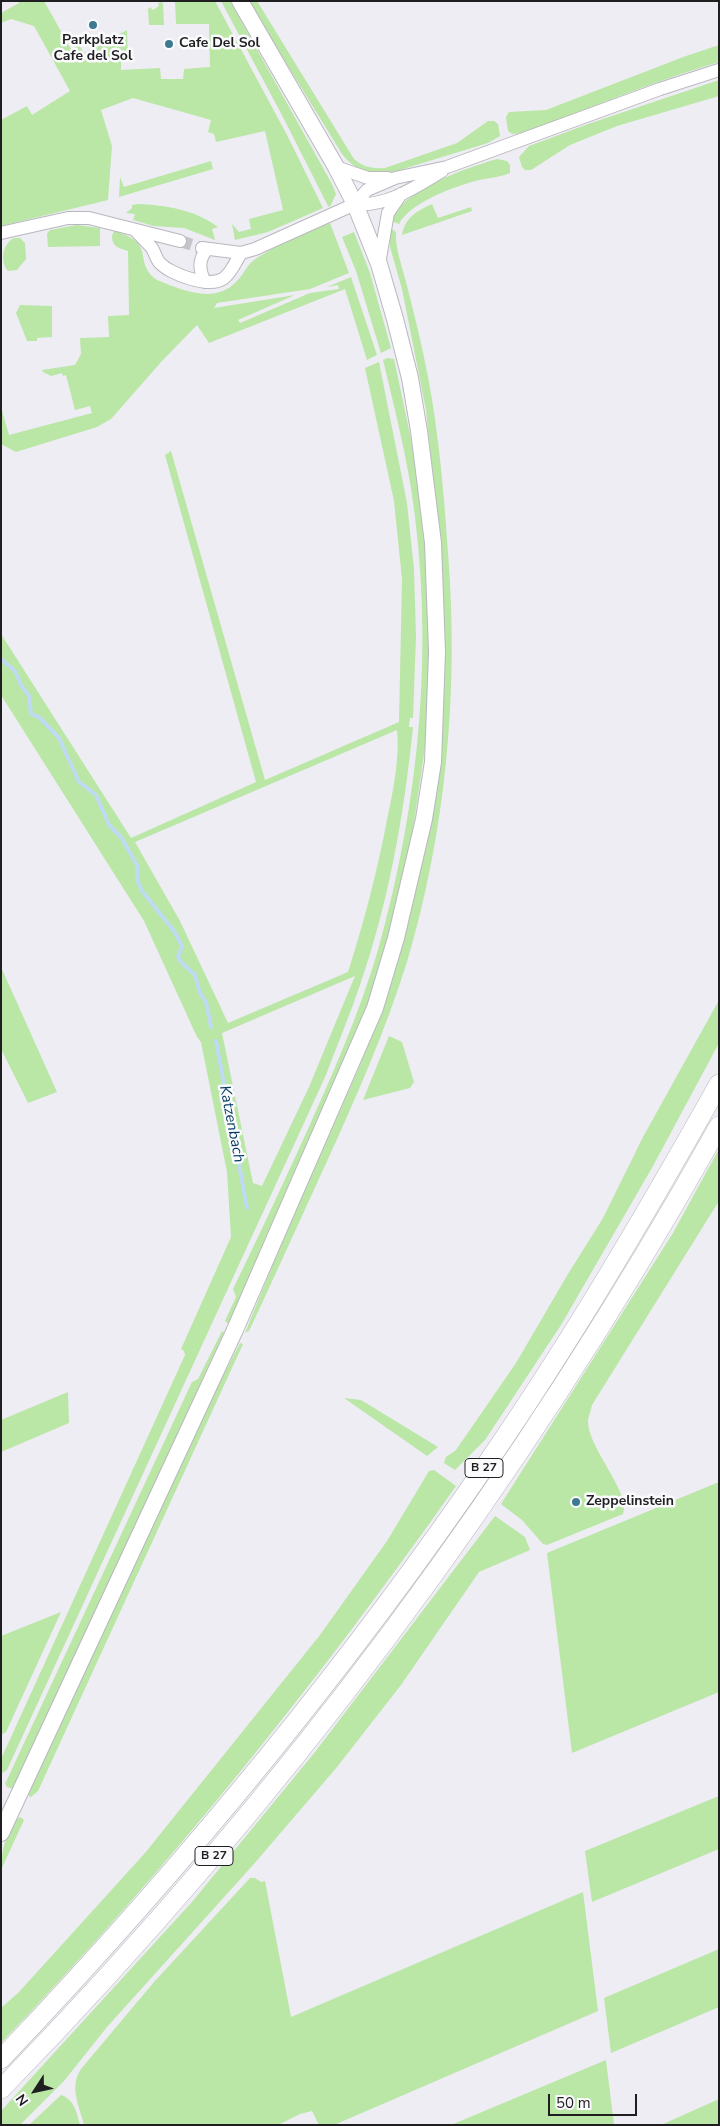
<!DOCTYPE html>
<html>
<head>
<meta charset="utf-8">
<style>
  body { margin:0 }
  #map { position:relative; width:720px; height:2126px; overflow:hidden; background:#eeedf4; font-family:"Nunito Sans",sans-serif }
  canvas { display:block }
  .frame { position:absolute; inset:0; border:2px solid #1f1f22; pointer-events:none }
  .north { position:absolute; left:10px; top:2066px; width:50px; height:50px; -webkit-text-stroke:4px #fbfbfe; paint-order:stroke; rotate:235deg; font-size:14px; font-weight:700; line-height:20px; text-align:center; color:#1f1f22 }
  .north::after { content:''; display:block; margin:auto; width:18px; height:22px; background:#1f1f22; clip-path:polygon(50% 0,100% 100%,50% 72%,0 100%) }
  .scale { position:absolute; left:548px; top:2094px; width:89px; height:22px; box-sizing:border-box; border:2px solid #1f1f22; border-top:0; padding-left:6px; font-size:15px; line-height:18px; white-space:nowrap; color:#1f1f22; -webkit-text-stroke:4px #fbfbfe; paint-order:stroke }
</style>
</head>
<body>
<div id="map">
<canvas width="720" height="2126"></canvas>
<div class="frame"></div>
<div class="north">N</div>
<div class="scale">50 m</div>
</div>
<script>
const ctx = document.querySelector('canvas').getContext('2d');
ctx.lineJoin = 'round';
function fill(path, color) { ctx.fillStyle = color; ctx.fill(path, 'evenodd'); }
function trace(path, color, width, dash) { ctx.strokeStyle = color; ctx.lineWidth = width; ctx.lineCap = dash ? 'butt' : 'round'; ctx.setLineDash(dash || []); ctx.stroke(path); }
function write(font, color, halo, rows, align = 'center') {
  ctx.font = font + ' "Nunito Sans",sans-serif'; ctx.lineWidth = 5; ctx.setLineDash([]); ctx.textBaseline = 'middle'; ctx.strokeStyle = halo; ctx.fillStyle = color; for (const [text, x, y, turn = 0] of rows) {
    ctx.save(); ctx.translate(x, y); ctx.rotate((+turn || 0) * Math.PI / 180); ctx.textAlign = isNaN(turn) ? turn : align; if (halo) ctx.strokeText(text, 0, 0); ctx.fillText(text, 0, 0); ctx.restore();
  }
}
fill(new Path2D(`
  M18 1H44L71 49 79 45 84 53 127 30 128 58H121V70L160 68 161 79H183L184 69 210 67 209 24H176L175 1H215L287 135 323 208 268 232 235 240 232 224 239 232 251 229 249 219 283 210 265 131 216 142 214 134 208 132 211 120 133 98 101 110 112 146 108 200 1 226V120L27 106 32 115 70 91 34 26 11 19 1 23V13L19 3Z
  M221 1H230L332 184 336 194 330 207 328 206 284 119Z
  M248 1H257L354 159C363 167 373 169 385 168L457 143 488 121H494L498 124 500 136 488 143 390 173C369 176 355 170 342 154Z
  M162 2 163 4 164 25H149L148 9 150 7 153 10 159 6 158 3Z
  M719 45V62C672 76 627 93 581 111 560 119 535 134 512 134L508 131 506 117 509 112 546 110 686 56Z
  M719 80V96L617 126 570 145 531 170H525L522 167 519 157 529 146 591 123Z
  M497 159 507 161 510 165V173C498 178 484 178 472 182 450 188 409 204 399 224L391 221C402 190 466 168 497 159Z
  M211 161 213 169 119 197 120 177 124 187Z
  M138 204C165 205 196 210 218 227L212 229 215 240 184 228 154 226 133 220 135 214 126 213 132 208V205Z
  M432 204 438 218 471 207 472 211 402 235C405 217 417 211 432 204Z
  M330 223 349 273 310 289 217 303 214 308 295 295 238 320 240 323 310 293 339 289 338 285 327 287 351 277 377 355 367 360 345 289 209 343 197 325 162 361 111 419 97 427 16 452 1 444V407L9 435 92 413 90 406 75 410 66 375 63 376 62 373 51 376 43 372 42 370 75 365 81 354 80 338 109 337 108 316 129 315 128 251C119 248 112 247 112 236L114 231C159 244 131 261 157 280 182 290 215 305 237 281 246 272 246 264 260 256 281 243 307 233 330 223Z
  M77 225 100 228V246L48 247 47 234 50 230Z
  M389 227 396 232C395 248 402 266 406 282 414 313 422 345 428 377 439 435 444 494 448 553 459 690 446 831 407 962 386 1029 357 1095 328 1159 302 1216 276 1273 249 1331L245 1333 284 1237 360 1065 387 992 410 914 426 841 442 716 445 674 441 555 426 410 402 289 390 247Z
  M354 232 370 273 391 348 381 353 356 271 342 237Z
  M14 238H20L25 243 26 259 17 270 8 271C0 262 2 244 14 238Z
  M20 305 52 306V337L37 338V341H27L16 313Z
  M387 358 394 359 411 439 421 505 428 565 430 615 427 734 407 870 375 985 353 1047 229 1324 225 1321 236 1297 233 1289C257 1240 280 1190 303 1140 331 1078 359 1015 378 950 420 800 435 642 411 488 404 445 393 402 383 360Z
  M379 362 407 503 414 569 416 636 413 718H410L409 727H413C404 815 389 901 360 985 350 1015 337 1045 326 1075L7 1770 2 1773 1 1759 185 1355 184 1351 181 1349 231 1237 227 1172 201 1042 197 1037 144 921 1 695V634L131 838 256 782 165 455 171 451 265 780 399 722 402 579 394 501 365 368ZM397 730C400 758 393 791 387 820 377 872 364 922 348 972L228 1023 180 921 135 842ZM355 976 309 1087 262 1186 253 1183 222 1033Z
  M1 967 57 1092 28 1103 1 1049Z
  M719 1000V1043L653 1166 561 1325 485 1440 455 1470 444 1463 446 1457 456 1450 516 1363 568 1274 603 1218 643 1137Z
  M389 1036 402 1042 414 1082 410 1088 363 1100Z
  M719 1149V1201L592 1405C591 1410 589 1415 588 1420 587 1448 632 1493 623 1514L547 1545 543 1544 522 1520 501 1504 673 1233Z
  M222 1331 224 1332 14 1789 7 1787 5 1784 192 1382 198 1379Z
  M240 1343 243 1344 38 1791 31 1797 29 1796 28 1791 215 1392Z
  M68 1392 69 1423 1 1452V1420Z
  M344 1398 361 1400 438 1447 427 1456Z
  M434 1470 456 1486C318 1682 167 1870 1 2043V2008L19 1992 145 1853 320 1635 387 1541 429 1471Z
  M719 1482V1692L572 1753 547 1553Z
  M495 1516 525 1537 530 1550 479 1572 401 1685 337 1767 253 1865 107 2027 64 2081 20 2125H1V2111L192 1902 315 1752Z
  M61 1612 6 1732 1 1735V1636Z
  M719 1796V1849L592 1902 585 1851Z
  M20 1817 24 1820 1 1870C1 1854 6 1828 20 1817Z
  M250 1878H255L261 1882 265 1881 291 2017 583 1892 598 2011 334 2125H319L312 2111 300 2114 278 2125H84C79 2105 69 2087 81 2069L154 1982Z
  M719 1949V2007L611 2053 604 1998Z
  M606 2060 614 2125H451Z
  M61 2095C74 2099 77 2113 80 2125H29Z
  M719 2099V2125H661Z`), '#bae6a6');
trace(new Path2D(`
  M1 659 15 671 21 685 29 696 31 714 39 717 59 738 79 782 96 795 109 825 121 837 137 865V879L142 891 174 931 182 946 178 957 181 962 195 975 200 993 206 1002 211 1027
  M216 1041 247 1208`), '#bfdaf2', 4);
trace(new Path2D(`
  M180 241 202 248`), '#c5c4ca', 12, [12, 6]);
const minor = new Path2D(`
  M336 167 368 178H388
  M355 204C387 207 415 187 442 171
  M136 231C141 237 147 242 152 248 155 253 156 258 159 262 169 274 210 289 224 278 232 272 236 261 241 253
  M1 233 68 218H89L180 241
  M202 248 241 253 255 249 355 204 367 190 395 178 447 167 660 89 719 70
  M379 264 388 213 401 194
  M205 282C199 270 198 260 207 249`);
const major = new Path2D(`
  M1 1833 234 1332 375 1008 396 938 424 819 433 762 437 652 433 543 419 431 410 378 395 319 379 264 355 204 336 167 240 1`);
const highway = new Path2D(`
  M1 2059C180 1871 344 1673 490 1459 573 1338 647 1212 719 1084
  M1 2089C282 1801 523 1477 719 1126`);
trace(minor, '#b8b8be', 14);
trace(major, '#b8b8be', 18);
trace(highway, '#b8b8be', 20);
trace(minor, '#fff', 12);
trace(major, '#fff', 16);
trace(highway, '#fff', 19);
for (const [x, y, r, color] of [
  [93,25,5,"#3d7991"],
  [169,44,5,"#3d7991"],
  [576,1502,5,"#3d7991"]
]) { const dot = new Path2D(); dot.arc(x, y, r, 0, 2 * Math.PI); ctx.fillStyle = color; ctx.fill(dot); trace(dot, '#fbfbfe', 2); }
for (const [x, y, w] of [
  [484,1468,38],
  [214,1856,38]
]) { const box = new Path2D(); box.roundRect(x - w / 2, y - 9.5, w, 19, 4); ctx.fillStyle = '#fbfbfe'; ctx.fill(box); trace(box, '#1f1f22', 1); }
write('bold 12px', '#1f1f22', null, [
  ["B 27",484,1468],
  ["B 27",214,1856]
]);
write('bold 14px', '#1f1f22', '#fbfbfe', [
  ["Parkplatz",93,41,"center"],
  ["Cafe del Sol",93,57,"center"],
  ["Cafe Del Sol",179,44],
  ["Zeppelinstein",586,1502]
], 'left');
write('italic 15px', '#063d63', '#fbfbfe', [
  ["Katzenbach",231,1124,79]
]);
</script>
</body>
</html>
